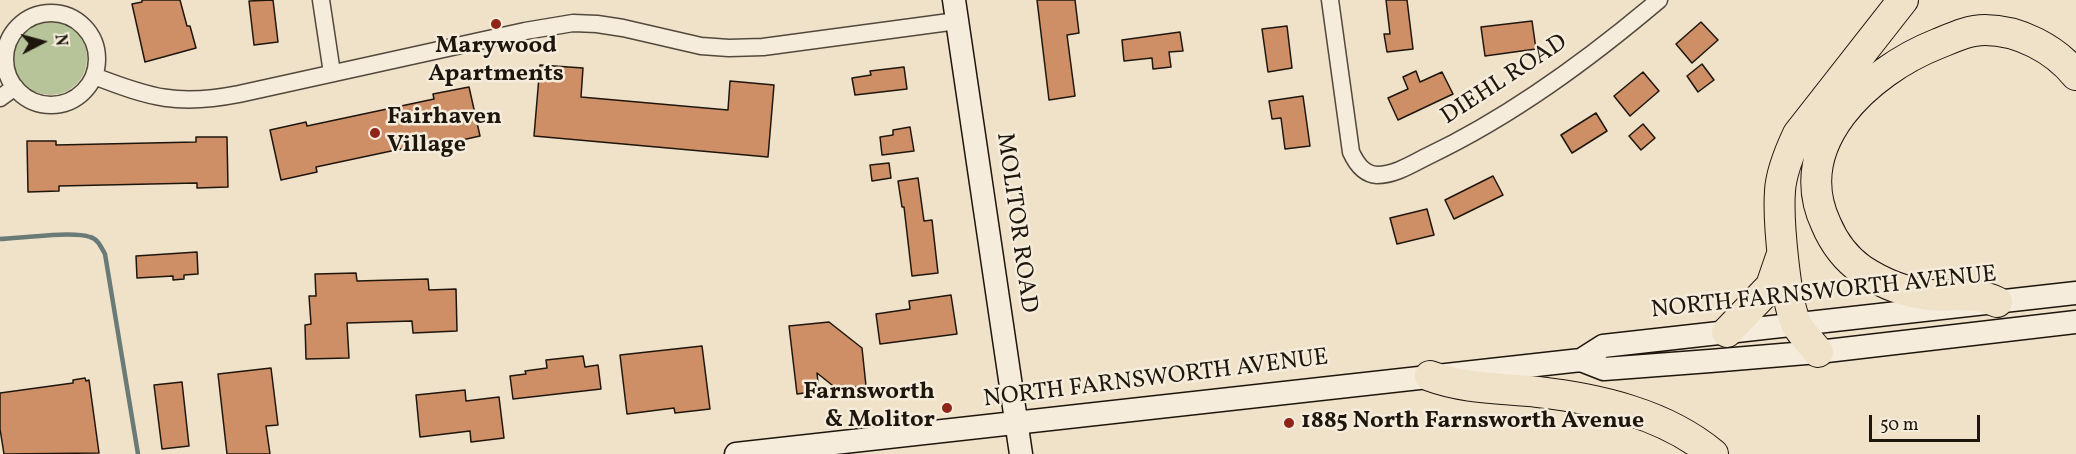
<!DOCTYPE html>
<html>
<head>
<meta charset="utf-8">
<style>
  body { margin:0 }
  #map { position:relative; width:2076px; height:454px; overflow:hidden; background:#f0e1c9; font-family:Vollkorn,serif }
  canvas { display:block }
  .north { position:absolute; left:12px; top:12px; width:60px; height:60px; -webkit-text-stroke:4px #f5ecdc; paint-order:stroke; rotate:84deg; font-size:16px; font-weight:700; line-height:24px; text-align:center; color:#1e160d }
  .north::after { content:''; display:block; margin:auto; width:21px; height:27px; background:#1e160d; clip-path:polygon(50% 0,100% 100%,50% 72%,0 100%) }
  .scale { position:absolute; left:1869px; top:415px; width:111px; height:27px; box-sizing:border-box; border:3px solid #1e160d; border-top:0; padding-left:8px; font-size:18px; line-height:21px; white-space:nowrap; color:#1e160d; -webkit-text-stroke:4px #f5ecdc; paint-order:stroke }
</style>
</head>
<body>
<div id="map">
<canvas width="2076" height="454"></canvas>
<div class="north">N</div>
<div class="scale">50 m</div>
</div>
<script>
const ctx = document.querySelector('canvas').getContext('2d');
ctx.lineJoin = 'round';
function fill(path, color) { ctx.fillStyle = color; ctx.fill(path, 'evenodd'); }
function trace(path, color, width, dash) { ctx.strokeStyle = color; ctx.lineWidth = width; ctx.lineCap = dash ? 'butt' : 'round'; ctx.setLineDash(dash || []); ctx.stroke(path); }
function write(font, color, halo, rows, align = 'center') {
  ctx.font = font + ' Vollkorn,serif'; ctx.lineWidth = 5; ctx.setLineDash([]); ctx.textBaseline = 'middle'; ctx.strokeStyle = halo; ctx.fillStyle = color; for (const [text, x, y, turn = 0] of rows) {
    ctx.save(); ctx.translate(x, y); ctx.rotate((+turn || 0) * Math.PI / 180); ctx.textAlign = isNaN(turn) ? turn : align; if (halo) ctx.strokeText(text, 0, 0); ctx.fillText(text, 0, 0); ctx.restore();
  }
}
fill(new Path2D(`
  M13 58a37 37 0 1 1 74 0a37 37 0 1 1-74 0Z`), '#b7c399');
trace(new Path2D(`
  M0 239C21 238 73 231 90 237 98 239 101 247 105 254L138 454`), '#6a7a77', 4.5);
const building = new Path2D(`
  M142 0H180L187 26H190L196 48 145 62 132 4 142 2Z
  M273 0 278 42 254 45 249 1Z
  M1037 0H1075L1079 33 1067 35 1075 96 1049 100Z
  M1386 0H1407L1413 49 1387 52 1384 34H1390Z
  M1532 21 1536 49 1485 56 1481 27Z
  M1701 22 1718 40 1692 63 1676 44Z
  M1287 26 1292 68 1268 72 1262 29Z
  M1180 32 1183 51 1169 52 1171 67 1153 69 1152 58 1124 61 1122 40Z
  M1702 64 1714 80 1698 92 1687 76Z
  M540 65 583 68 581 97 728 110 730 81 774 85 768 157 534 136Z
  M904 67 907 89 855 95 852 78 871 75 870 71Z
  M1416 71 1420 82 1442 72 1453 94 1398 120 1388 98 1408 89 1403 77Z
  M1643 72 1659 91 1630 116 1614 96Z
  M469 87 480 136 444 144 443 140 316 167 317 172 281 180 270 130 306 122 307 126 434 99 433 94Z
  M1303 96 1310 146 1285 149 1281 118 1272 119 1269 101Z
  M1596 113 1607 131 1572 153 1561 135Z
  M1643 124 1655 138 1641 150 1629 136Z
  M910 127 914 151 882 155 880 137 893 135V130Z
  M196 137H227L228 187 197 188V183L59 186V191L28 192 27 141H56V145L196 142Z
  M889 163 891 178 872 181 870 165Z
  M1493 176 1503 195 1454 219 1445 200Z
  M918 178 924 221 932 220 938 273 912 276 904 207H902L898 181Z
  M1427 209 1434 235 1397 244 1390 218Z
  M197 252 198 274 184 275V279L173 280V276L137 278 136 256Z
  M356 273 357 281 428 279 429 290 456 289 457 331 413 333 412 321 347 323 349 358 306 359 305 325 311 324 309 296H316L315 274Z
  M951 295 957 334 880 344 876 314 910 309 909 301Z
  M829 322 862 348 866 386 837 389 817 373 819 391 797 394 789 326Z
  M702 346 710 409 675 413 674 408 627 414 620 355Z
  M583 356 585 367 598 365 601 389 513 399 510 376 526 374 525 371 547 368 546 360Z
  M271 368 278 425 266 426 270 454H227L218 374Z
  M85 378 86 381 89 380 99 453 4 454 0 429V393L73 383V380Z
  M182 382 189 446 162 449 154 385Z
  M465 390 466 401 499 397 504 438 471 442 470 431 420 437 416 395Z`);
fill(building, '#cf8f66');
trace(building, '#1e160d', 1.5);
const street = new Path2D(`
  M321 0 332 73
  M1330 0 1351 152C1356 163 1363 174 1377 175 1395 175 1412 164 1428 156 1512 116 1588 60 1659 0
  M5 59a46 46 0 1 1 92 0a46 46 0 1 1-92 0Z
  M94 76C151 98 178 106 239 94L525 31 573 23 597 24 623 28 701 46 729 48 763 47 957 21
  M0 98 15 87`);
const secondary = new Path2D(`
  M954 0 1021 454
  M1581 360 1604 369 1710 361 1818 352 2076 322
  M736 454 1581 360 1603 346 2076 293`);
const highway = new Path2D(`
  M1997 302C1975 291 1954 297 1930 295 1907 293 1882 283 1862 270 1845 258 1834 243 1826 224 1788 143 1869 71 1937 44 1952 38 1968 30 1985 30 2019 30 2055 49 2076 75
  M1727 332 1771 286 1782 254
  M1818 352C1812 344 1804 336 1798 327 1785 306 1778 218 1780 191 1781 172 1790 151 1798 134L1903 0
  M1430 376C1465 389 1501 388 1538 392 1599 399 1665 414 1713 454`);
trace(street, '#52493c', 19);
trace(secondary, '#1e160d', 25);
trace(highway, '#1e160d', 32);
trace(street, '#f5ecdc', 16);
trace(secondary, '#f5ecdc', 22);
trace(highway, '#f0e1c9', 30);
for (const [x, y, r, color] of [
  [496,24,6,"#8f2418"],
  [375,133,6,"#8f2418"],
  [947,408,6,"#8f2418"],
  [1289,423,6,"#8f2418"]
]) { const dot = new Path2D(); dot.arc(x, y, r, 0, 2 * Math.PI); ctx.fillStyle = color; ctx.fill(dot); trace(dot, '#f5ecdc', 2); }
write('bold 24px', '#1e160d', '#f5ecdc', [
  ["Marywood",496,48,"center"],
  ["Apartments",496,76,"center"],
  ["Fairhaven",387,119],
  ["Village",387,147],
  ["Farnsworth",935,394,"right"],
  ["& Molitor",935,422,"right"],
  ["1885 North Farnsworth Avenue",1301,423]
], 'left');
write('24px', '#1e160d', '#f5ecdc', [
  ["DIEHL ROAD",1505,81,-33],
  ["MOLITOR ROAD",1015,223,82],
  ["NORTH FARNSWORTH AVENUE",1824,294,-6],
  ["NORTH FARNSWORTH AVENUE",1156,380,-7]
]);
</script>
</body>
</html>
